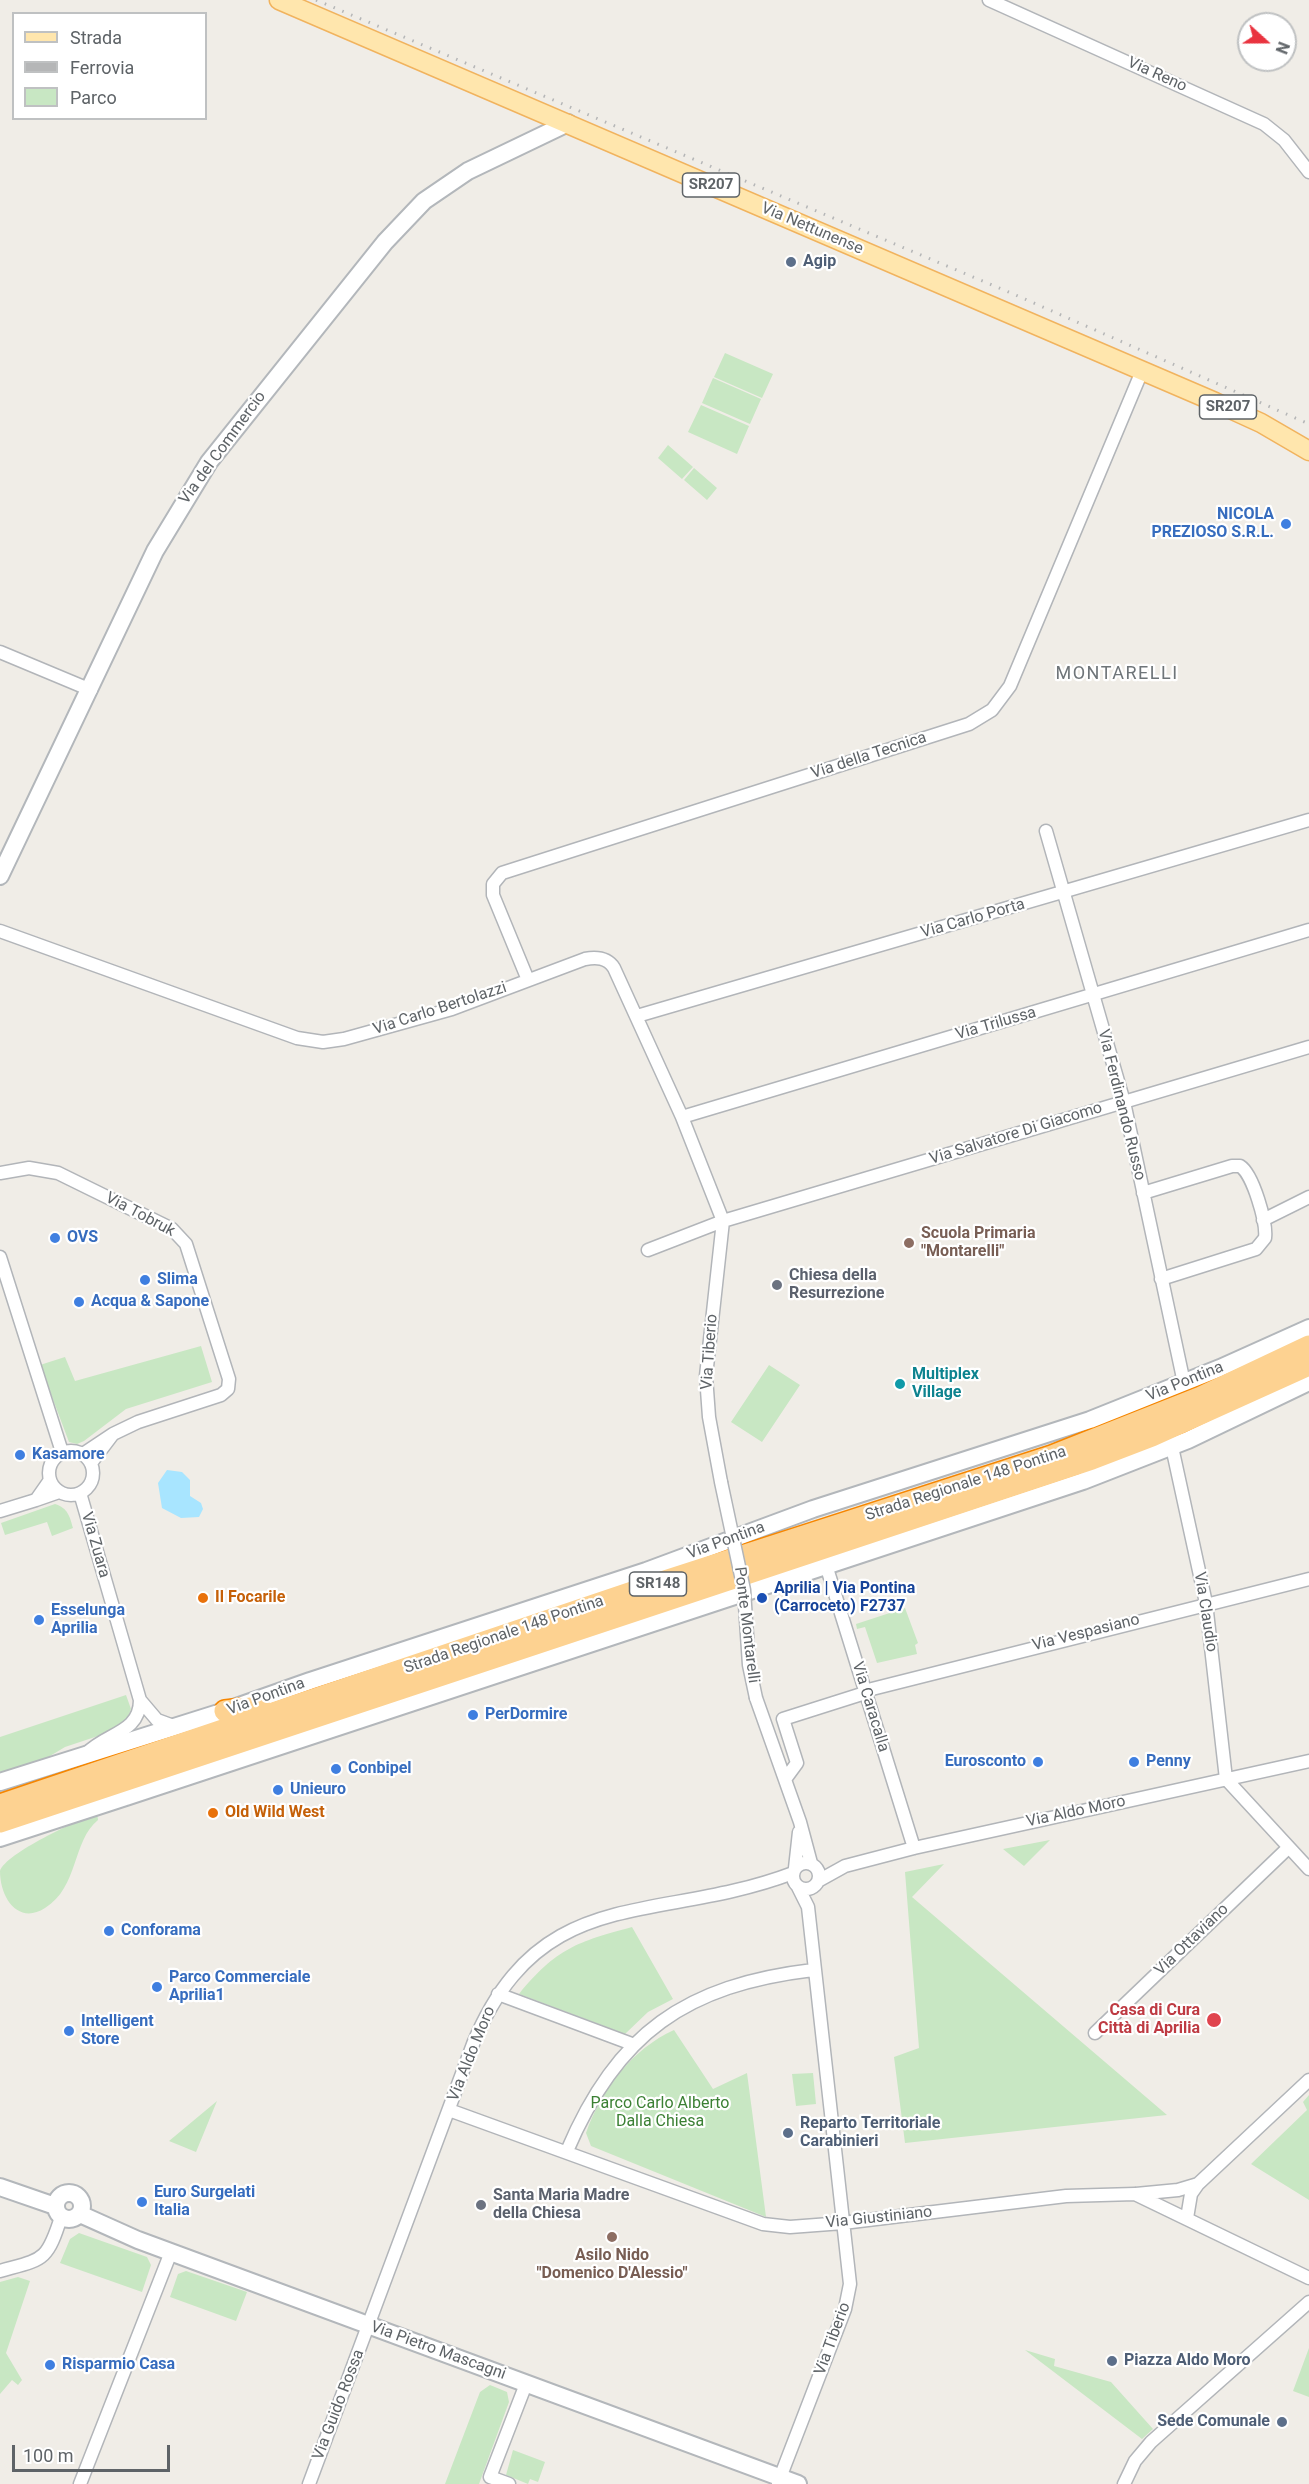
<!DOCTYPE html>
<html>
<head>
<meta charset="utf-8">
<style>
  body { margin:0 }
  #map { position:relative; width:1309px; height:2484px; overflow:hidden; background:#f0ede7; font-family:Roboto,sans-serif }
  canvas { display:block }
  .legend { position:absolute; left:12px; top:12px; width:195px; height:108px; box-sizing:border-box; background:#fff; border:2px solid #bfc1c2; margin:0; padding:8px 10px; list-style:none; font-size:18px; color:#5e6367 }
  .legend li { display:flex; align-items:center; gap:12px; height:30px }
  .legend b { width:30px; border:2px solid #bfc1c2 }
  .north { position:absolute; left:1237px; top:12px; width:60px; height:60px; box-sizing:border-box; background:#fff; border:2px solid #bfc1c2; border-radius:50%; rotate:111deg; font-size:16px; font-weight:700; line-height:24px; text-align:center; color:#5e6367 }
  .north::after { content:''; display:block; margin:auto; width:21px; height:27px; background:#e9333f; clip-path:polygon(50% 0,100% 100%,50% 72%,0 100%) }
  .scale { position:absolute; left:12px; top:2445px; width:158px; height:27px; box-sizing:border-box; border:3px solid #5e6367; border-top:0; padding-left:8px; font-size:18px; line-height:21px; white-space:nowrap; color:#5e6367; -webkit-text-stroke:4px #fff; paint-order:stroke }
</style>
</head>
<body>
<div id="map">
<canvas width="1309" height="2484"></canvas>
<ul class="legend">
<li><b style="height:8px;background:#ffe6ad"></b>Strada</li>
<li><b style="height:8px;background:#b5b6b7"></b>Ferrovia</li>
<li><b style="height:16px;background:#c8e7c3"></b>Parco</li>
</ul>
<div class="north">N</div>
<div class="scale">100 m</div>
</div>
<script>
const ctx = document.querySelector('canvas').getContext('2d');
ctx.lineJoin = 'round';
function fill(path, color) { ctx.fillStyle = color; ctx.fill(path, 'evenodd'); }
function trace(path, color, width, dash) { ctx.strokeStyle = color; ctx.lineWidth = width; ctx.lineCap = dash ? 'butt' : 'round'; ctx.setLineDash(dash || []); ctx.stroke(path); }
function write(font, color, halo, rows, align = 'center') {
  ctx.font = font + ' Roboto,sans-serif'; ctx.lineWidth = 4.5; ctx.setLineDash([]); ctx.textBaseline = 'middle'; ctx.strokeStyle = halo; ctx.fillStyle = color; for (const [text, x, y, turn = 0] of rows) {
    ctx.save(); ctx.translate(x, y); ctx.rotate((+turn || 0) * Math.PI / 180); ctx.textAlign = isNaN(turn) ? turn : align; if (halo) ctx.strokeText(text, 0, 0); ctx.fillText(text, 0, 0); ctx.restore();
  }
}
fill(new Path2D(`
  M725 353 773 374 762 398 714 377Z
  M713 378 761 399 750 424 702 403Z
  M701 405 749 426 737 454 688 432Z
  M668 445 693 467 682 479 658 458Z
  M694 468 717 488 707 500 684 480Z
  M201 1346 212 1382 126 1409 84 1441 77 1444 69 1442 40 1365 65 1357 75 1381Z
  M769 1365 800 1385 762 1442 731 1422Z
  M55 1504C68 1508 70 1517 73 1528L52 1536 47 1522 5 1535 1 1523Z
  M905 1608 918 1643 915 1645 917 1654 877 1663 865 1627 857 1629 856 1624Z
  M126 1695 131 1709 126 1722 116 1730 65 1747 30 1768 0 1772V1737Z
  M97 1813 98 1820C72 1841 79 1887 45 1908 19 1925 0 1899 0 1871 6 1853 78 1820 97 1813Z
  M1050 1840 1024 1866 1003 1849Z
  M944 1864 912 1897 1167 2115 905 2143 894 2057 919 2048 905 1872Z
  M632 1927 673 1999 648 2012 625 2034 519 1994C557 1948 577 1942 632 1927Z
  M674 2030 713 2089 747 2073 766 2217 591 2146 586 2133C601 2090 632 2049 674 2030Z
  M813 2073 816 2104 796 2106 792 2074Z
  M1309 2095V2200L1251 2164 1307 2110 1303 2102Z
  M217 2101 196 2152 169 2141Z
  M79 2233 147 2257 151 2265 142 2292 60 2263 70 2239Z
  M186 2271 247 2292 236 2321 170 2297 178 2274Z
  M18 2277 30 2281 6 2353 22 2380 18 2385 12 2380 0 2394V2282Z
  M1309 2348V2397L1293 2391Z
  M1025 2350 1055 2359 1054 2366 1111 2382 1153 2429 1142 2439Z
  M490 2385 507 2392 509 2402 479 2484H445L480 2392Z
  M513 2450 545 2462 538 2482 530 2479 528 2484 506 2475Z`), '#c8e7c3');
fill(new Path2D(`
  M167 1470 182 1472 190 1480V1496L201 1503 203 1509 199 1517 181 1518 162 1508 158 1483Z`), '#a8e5ff');
const street = new Path2D(`
  M989 0 1264 124 1284 140 1309 172
  M0 652 91 690
  M1046 831 1124 1102 1184 1383
  M0 931 297 1038 323 1042 344 1039 452 1009 585 959C596 957 607 957 614 968L682 1117 723 1221 706 1376 709 1417 721 1482
  M528 980 493 895V884L502 873 969 724 992 710 1010 686 1142 371
  M637 1016 1309 820
  M682 1117 1309 930
  M0 1173 29 1168 58 1173 172 1229 186 1244 229 1379 228 1389 221 1395 138 1422 113 1434
  M1143 1193 1232 1166H1240C1253 1174 1267 1223 1265 1238L1256 1249 1161 1279
  M1263 1220 1309 1197
  M648 1250 723 1221 1309 1047
  M0 1257 62 1452
  M1172 1447 1206 1603 1226 1779 1309 1869
  M49 1473a22 22 0 1 1 44 0a22 22 0 1 1-44 0Z
  M83 1454 113 1434 91 1463
  M50 1480 36 1500 59 1492
  M80 1493 140 1700
  M0 1511 36 1500
  M826 1565 914 1848
  M864 1691 1309 1579
  M756 1698 800 1822 811 1863
  M87 1753C106 1733 140 1733 140 1700L157 1720 176 1727
  M786 1778 797 1763 783 1719 865 1693
  M793 1876a13 13 0 1 1 26 0a13 13 0 1 1-26 0Z
  M795 1868 799 1832
  M818 1881 845 1866 914 1848 1309 1761
  M498 1994 632 2044
  M1095 2033 1288 1848
  M449 2110 763 2224 790 2227 843 2223 1066 2196 1135 2194 1309 2278
  M567 2151C617 2033 686 1985 813 1970
  M1136 2194 1178 2190 1198 2184 1309 2080
  M1187 2218 1191 2194 1198 2184
  M0 2271C43 2259 47 2262 61 2217
  M778 2483 845 2309 850 2284 808 1907 798 1887
  M80 2484 171 2252
  M309 2484 473 2044C541 1881 656 1925 793 1873
  M509 2484 490 2477 526 2384
  M1124 2484 1135 2461 1151 2442 1309 2302`);
const secondary = new Path2D(`
  M0 876 155 551 209 462 385 242 424 201 468 171 568 123
  M0 1782 225 1711 310 1681 646 1571 813 1509 1090 1420 1220 1368 1309 1328
  M126 1797 1083 1481 1188 1440 1309 1382
  M0 1838 126 1797 135 1791
  M0 2187 55 2206
  M56 2206a13 13 0 1 1 26 0a13 13 0 1 1-26 0Z
  M80 2214 138 2240 798 2484`);
const primary = new Path2D(`
  M279 0 1215 402 1261 423 1309 451`);
const highway = new Path2D(`
  M225 1711 260 1707
  M0 1805 668 1580 1052 1456 1201 1397 1309 1346
  M0 1822 1092 1459 1152 1436 1309 1365`);
trace(street, '#b2b5b9', 15);
trace(secondary, '#b3b7bb', 20);
trace(primary, '#f1b35e', 21);
trace(highway, '#f68601', 24);
trace(street, '#fff', 12);
trace(secondary, '#fff', 16);
trace(primary, '#ffe6ad', 18);
trace(highway, '#fdd291', 21);
trace(new Path2D(`
  M316 0 1011 293 1309 424`), '#b5b6b7', 3, [1.5, 8]);
const streetBridge = new Path2D(`
  M721 1482 744 1590 749 1665 756 1698`);
trace(streetBridge, '#b2b5b9', 15, []);
trace(streetBridge, '#fff', 12);
for (const [x, y, r, color] of [
  [791,262,6,"#5c6f8a"],
  [1286,524,6,"#3f7fe0"],
  [55,1238,6,"#3f7fe0"],
  [909,1243,6,"#8d6e63"],
  [145,1280,6,"#3f7fe0"],
  [777,1285,6,"#6b7280"],
  [79,1302,6,"#3f7fe0"],
  [900,1384,6,"#0f9aa8"],
  [20,1455,6,"#3f7fe0"],
  [203,1598,6,"#e8710a"],
  [762,1598,6,"#1a4fb4"],
  [39,1620,6,"#3f7fe0"],
  [473,1715,6,"#3f7fe0"],
  [1038,1762,6,"#3f7fe0"],
  [1134,1762,6,"#3f7fe0"],
  [336,1769,6,"#3f7fe0"],
  [278,1790,6,"#3f7fe0"],
  [213,1813,6,"#e8710a"],
  [109,1931,6,"#3f7fe0"],
  [157,1987,6,"#3f7fe0"],
  [1214,2020,8,"#e0444e"],
  [69,2031,6,"#3f7fe0"],
  [788,2133,6,"#5c6f8a"],
  [142,2202,6,"#3f7fe0"],
  [481,2205,6,"#6b7280"],
  [612,2237,6,"#8d6e63"],
  [1112,2361,6,"#5c6f8a"],
  [50,2365,6,"#3f7fe0"],
  [1282,2422,6,"#5c6f8a"]
]) { const dot = new Path2D(); dot.arc(x, y, r, 0, 2 * Math.PI); ctx.fillStyle = color; ctx.fill(dot); trace(dot, '#fff', 2); }
for (const [x, y, w] of [
  [711,185,57],
  [1228,407,57],
  [658,1584,57]
]) { const box = new Path2D(); box.roundRect(x - w / 2, y - 12, w, 24, 4.5); ctx.fillStyle = '#fff'; ctx.fill(box); trace(box, '#5e6367', 1.5); }
write('bold 15px', '#5e6367', null, [
  ["SR207",711,185],
  ["SR207",1228,407],
  ["SR148",658,1584]
]);
write('16px', '#5e6367', '#fff', [
  ["Via Reno",1157,75,24],
  ["Via Nettunense",812,229,23],
  ["Via del Commercio",223,448,-54],
  ["Via della Tecnica",869,756,-18],
  ["Via Carlo Porta",973,919,-16],
  ["Via Carlo Bertolazzi",440,1009,-18],
  ["Via Trilussa",996,1024,-16],
  ["Via Ferdinando Russo",1121,1105,76],
  ["Via Salvatore Di Giacomo",1016,1134,-17],
  ["Via Tobruk",140,1215,28],
  ["Via Tiberio",710,1352,-86],
  ["Via Pontina",1185,1382,-22],
  ["Strada Regionale 148 Pontina",966,1484,-18],
  ["Via Pontina",726,1541,-20],
  ["Via Zuara",95,1545,74],
  ["Via Claudio",1205,1612,81],
  ["Ponte Montarelli",746,1625,83],
  ["Via Vespasiano",1086,1633,-14],
  ["Strada Regionale 148 Pontina",504,1635,-19],
  ["Via Pontina",266,1697,-20],
  ["Via Caracalla",870,1707,73],
  ["Via Aldo Moro",1076,1812,-12],
  ["Via Ottaviano",1192,1940,-44],
  ["Via Aldo Moro",472,2054,-68],
  ["Via Giustiniano",879,2218,-6],
  ["Via Tiberio",833,2339,-70],
  ["Via Pietro Mascagni",438,2351,20],
  ["Via Guido Rossa",339,2405,-69]
]);
write('bold 16px', '#4e5e75', '#fff', [
  ["Agip",803,262],
  ["Reparto Territoriale",800,2124],
  ["Carabinieri",800,2142],
  ["Piazza Aldo Moro",1124,2361],
  ["Sede Comunale",1270,2422,"right"]
], 'left');
write('bold 16px', '#366cbe', '#fff', [
  ["NICOLA",1274,515,"right"],
  ["PREZIOSO S.R.L.",1274,533,"right"],
  ["OVS",67,1238],
  ["Slima",157,1280],
  ["Acqua & Sapone",91,1302],
  ["Kasamore",32,1455],
  ["Esselunga",51,1611],
  ["Aprilia",51,1629],
  ["PerDormire",485,1715],
  ["Eurosconto",1026,1762,"right"],
  ["Penny",1146,1762],
  ["Conbipel",348,1769],
  ["Unieuro",290,1790],
  ["Conforama",121,1931],
  ["Parco Commerciale",169,1978],
  ["Aprilia1",169,1996],
  ["Intelligent",81,2022],
  ["Store",81,2040],
  ["Euro Surgelati",154,2193],
  ["Italia",154,2211],
  ["Risparmio Casa",62,2365]
], 'left');
write('bold 16px', '#785e54', '#fff', [
  ["Scuola Primaria",921,1234],
  ["\"Montarelli\"",921,1252],
  ["Asilo Nido",612,2256,"center"],
  ["\"Domenico D'Alessio\"",612,2274,"center"]
], 'left');
write('bold 16px', '#5b616d', '#fff', [
  ["Chiesa della",789,1276],
  ["Resurrezione",789,1294],
  ["Santa Maria Madre",493,2196],
  ["della Chiesa",493,2214]
], 'left');
write('bold 16px', '#0d838f', '#fff', [
  ["Multiplex",912,1375],
  ["Village",912,1393]
], 'left');
write('bold 16px', '#164399', '#fff', [
  ["Aprilia | Via Pontina",774,1589],
  ["(Carroceto) F2737",774,1607]
], 'left');
write('bold 16px', '#c56008', '#fff', [
  ["Il Focarile",215,1598],
  ["Old Wild West",225,1813]
], 'left');
write('bold 16px', '#be3a42', '#fff', [
  ["Casa di Cura",1200,2011],
  ["Città di Aprilia",1200,2029]
], 'right');
write('16px', '#3b8034', '#fff', [
  ["Parco Carlo Alberto",660,2104],
  ["Dalla Chiesa",660,2122]
]);
ctx.letterSpacing = '1.5px';
write('18px', '#6f7579', '#fff', [
  ["MONTARELLI",1117,674]
]);
ctx.letterSpacing = '0px';
</script>
</body>
</html>
